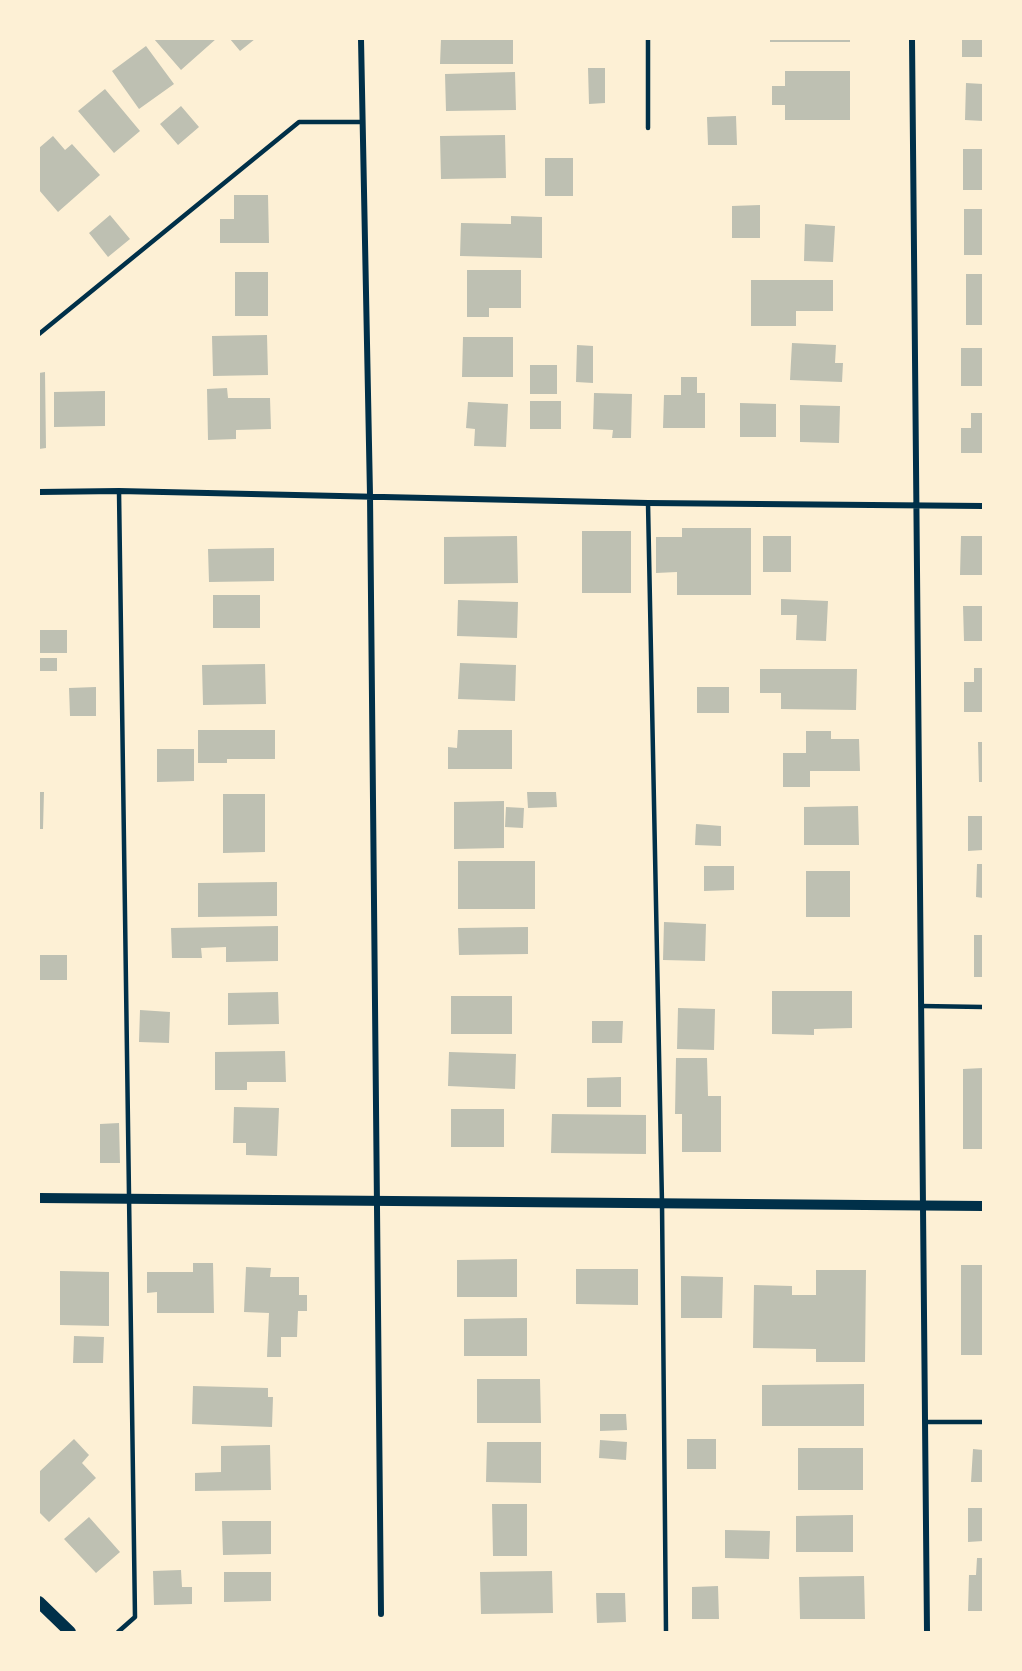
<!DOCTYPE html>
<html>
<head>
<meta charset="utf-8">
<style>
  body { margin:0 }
  #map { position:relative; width:1022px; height:1671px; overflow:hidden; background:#fdf0d5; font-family:Signika,sans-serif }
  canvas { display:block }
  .frame { position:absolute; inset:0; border:40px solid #fdf0d5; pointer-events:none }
</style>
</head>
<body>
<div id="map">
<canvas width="1022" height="1671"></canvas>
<div class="frame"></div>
</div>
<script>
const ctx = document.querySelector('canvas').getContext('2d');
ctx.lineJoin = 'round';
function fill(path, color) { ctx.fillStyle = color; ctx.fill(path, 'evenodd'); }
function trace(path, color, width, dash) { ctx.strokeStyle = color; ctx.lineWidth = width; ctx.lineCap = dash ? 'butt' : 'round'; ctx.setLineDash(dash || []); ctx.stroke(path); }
fill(new Path2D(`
  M154 39H216L181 70Z
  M230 39H255L240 51Z
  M441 39H513V64H440Z
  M770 39H850V42H770Z
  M962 39H983V57H962Z
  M146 46 174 84 139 109 112 71Z
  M588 68H605V103L589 104Z
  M785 71H850V120H785V105H772V86H785Z
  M515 72 516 110 446 111 445 74Z
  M966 83 983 84V121L965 120Z
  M105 89 140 131 114 153 78 111Z
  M181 106 199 127 178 145 160 124Z
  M736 116 737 145H708L707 117Z
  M505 135 506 178 441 179 440 136Z
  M53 136 65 150 72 144 100 175 58 212 39 190V148Z
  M963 149H983V190H963Z
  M545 158H573V196H545Z
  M234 195H268L269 243H220V219H234Z
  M760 205V238H732V206Z
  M964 209H983V255H964Z
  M110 215 130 239 108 257 89 233Z
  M511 216 542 217V258L460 256 461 223 511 224Z
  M805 224 835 226 833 262 804 261Z
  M467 270H521V308H489V317H467Z
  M235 272H268V316H235Z
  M966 274H983V325H966Z
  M751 280H833V311H796V326H751Z
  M267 335 268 375 213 376 212 336Z
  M463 337H513V377H462Z
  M792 343 836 345 835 363H843L842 382 790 380Z
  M577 345 593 346V383L576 382Z
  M961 348H983V386H961Z
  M530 365H557V394H530Z
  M45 372 46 448 39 449V373Z
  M681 377H697V393H705V428H663L664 395H681Z
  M227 388 228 398H270L271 429 236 430V439L208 440 207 389Z
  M105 391V426L54 427V392Z
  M594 393 632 394 631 438H612L613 430 593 429Z
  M530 401H561V429H530Z
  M468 402 508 404 506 447 474 446 475 429 466 428Z
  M740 403 776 404V437H740Z
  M800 405 840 406 839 443 800 442Z
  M971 413H983V453H961V428H971Z
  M682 528H751V595H677V572L656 573V537H682Z
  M582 531H631V593H582Z
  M517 536 518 583 444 584V537Z
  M763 536H791V572H763Z
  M961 536H983V575H960Z
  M274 548V581L209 582 208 549Z
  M213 595H260V628H213Z
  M781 599 828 601 826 641 796 640 797 615H781Z
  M458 600 518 602 517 638 457 636Z
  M963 606H983V641H964Z
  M39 630H67V653H39Z
  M39 658H57V671H39Z
  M460 663 516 665 515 701 458 699Z
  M265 664 266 704 203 705 202 665Z
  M974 668H983V712H964V682H974Z
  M760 669H857L856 710 781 709V693H760Z
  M96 687V716H70L69 688Z
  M697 687H729V713H697Z
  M198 730H275V759H227V763H198Z
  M458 730H512V769H448V747L457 748Z
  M806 731H831V739H859L860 771H810V787H783V753H806Z
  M978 742H983V782H979Z
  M157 749H194V781L157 782Z
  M39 792H44L43 829H39Z
  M527 792H556L557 807 528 808Z
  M223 794H265V852L223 853Z
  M504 801V848L454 849V802Z
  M858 806 859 845H804V807Z
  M506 807 524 808 523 828 505 827Z
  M968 816H983V850L968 851Z
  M696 824 721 826V846L695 845Z
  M458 861H535V909H458Z
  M977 864H983V898L976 897Z
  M704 866H734V890L704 891Z
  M806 871H850V917H806Z
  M277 882V916L198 917V883Z
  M664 922 706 924 705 961 663 960Z
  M278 926V961L226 962V947L201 948 202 958H172L171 928Z
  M528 927V954L459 955 458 928Z
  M974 935H983V977H974Z
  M39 955H67V980H39Z
  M772 991H852V1028L814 1029V1035L772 1034Z
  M278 992 279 1024 228 1025V993Z
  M451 996H512V1034H451Z
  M678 1008 715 1009 714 1050 677 1049Z
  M140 1010 170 1012 169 1043 139 1042Z
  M592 1021H623L622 1043H592Z
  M285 1051 286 1082H247V1090H215V1052Z
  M449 1052 516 1054 515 1089 448 1086Z
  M676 1058H707L708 1096H721V1152H682V1114H675Z
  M983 1068V1149H963V1069Z
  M621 1077V1107H587V1078Z
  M234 1107 279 1108 277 1156 246 1155V1143H233Z
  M451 1109H504V1147H451Z
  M552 1114 646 1115V1154L551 1153Z
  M119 1123 120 1163H100V1124Z
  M517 1259V1297H457V1260Z
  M193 1263H213L214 1313H157V1292L147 1293V1272H193Z
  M961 1265H983V1355H961Z
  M246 1267 271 1268 270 1277H299V1295H307V1311H298L297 1337H281V1357H267L269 1313 244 1312Z
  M576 1269H638V1305L576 1304Z
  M816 1270H866L865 1362H816V1349L753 1348 754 1285 792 1286V1295H816Z
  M60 1271 109 1272V1326L60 1325Z
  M681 1276 723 1277 722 1318H681Z
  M527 1318V1356H464V1319Z
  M74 1336 104 1337 103 1363H73Z
  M477 1379H540L541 1423H477Z
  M864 1384V1426H762V1385Z
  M193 1386 268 1388V1397H273L272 1427 192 1424Z
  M600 1414H626L627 1430 600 1431Z
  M74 1439 89 1455 82 1463 96 1478 49 1522 39 1512V1472Z
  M687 1439H716V1469H687Z
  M600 1440 627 1442 626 1460 599 1458Z
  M487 1442H541V1483L486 1482Z
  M270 1445 271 1490 195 1491V1473L221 1472V1446Z
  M798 1448H863V1490H798Z
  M973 1449 983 1450V1482H971Z
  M492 1504H527V1556H493Z
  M968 1508H983V1541L968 1542Z
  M853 1515V1552H796V1516Z
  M89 1517 120 1552 96 1573 64 1539Z
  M222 1521H271V1554L223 1555Z
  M725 1530 770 1531 769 1559 725 1558Z
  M977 1558H983V1611H968L969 1575H976Z
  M181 1570 182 1587H192V1604L154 1605 153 1571Z
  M552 1571 553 1613 481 1614 480 1572Z
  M224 1572H271V1601L224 1602Z
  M864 1576 865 1619H800L799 1577Z
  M718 1586 719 1619H692V1587Z
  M596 1593H625L626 1622 597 1623Z`), '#bec0b2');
trace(new Path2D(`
  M648 128V39
  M39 334 299 122H362
  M648 503 662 1203 666 1632
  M921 1006 983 1007
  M925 1422H983
  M118 1632 135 1617 119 491`), '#003049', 4.5);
trace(new Path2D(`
  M361 39 370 495 381 1614
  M912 39 927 1632
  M39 492 119 491 648 503 983 506`), '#003049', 6);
trace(new Path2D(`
  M39 1198 983 1206`), '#003049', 10);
trace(new Path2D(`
  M39 1602 70 1632`), '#003049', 12);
</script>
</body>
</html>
